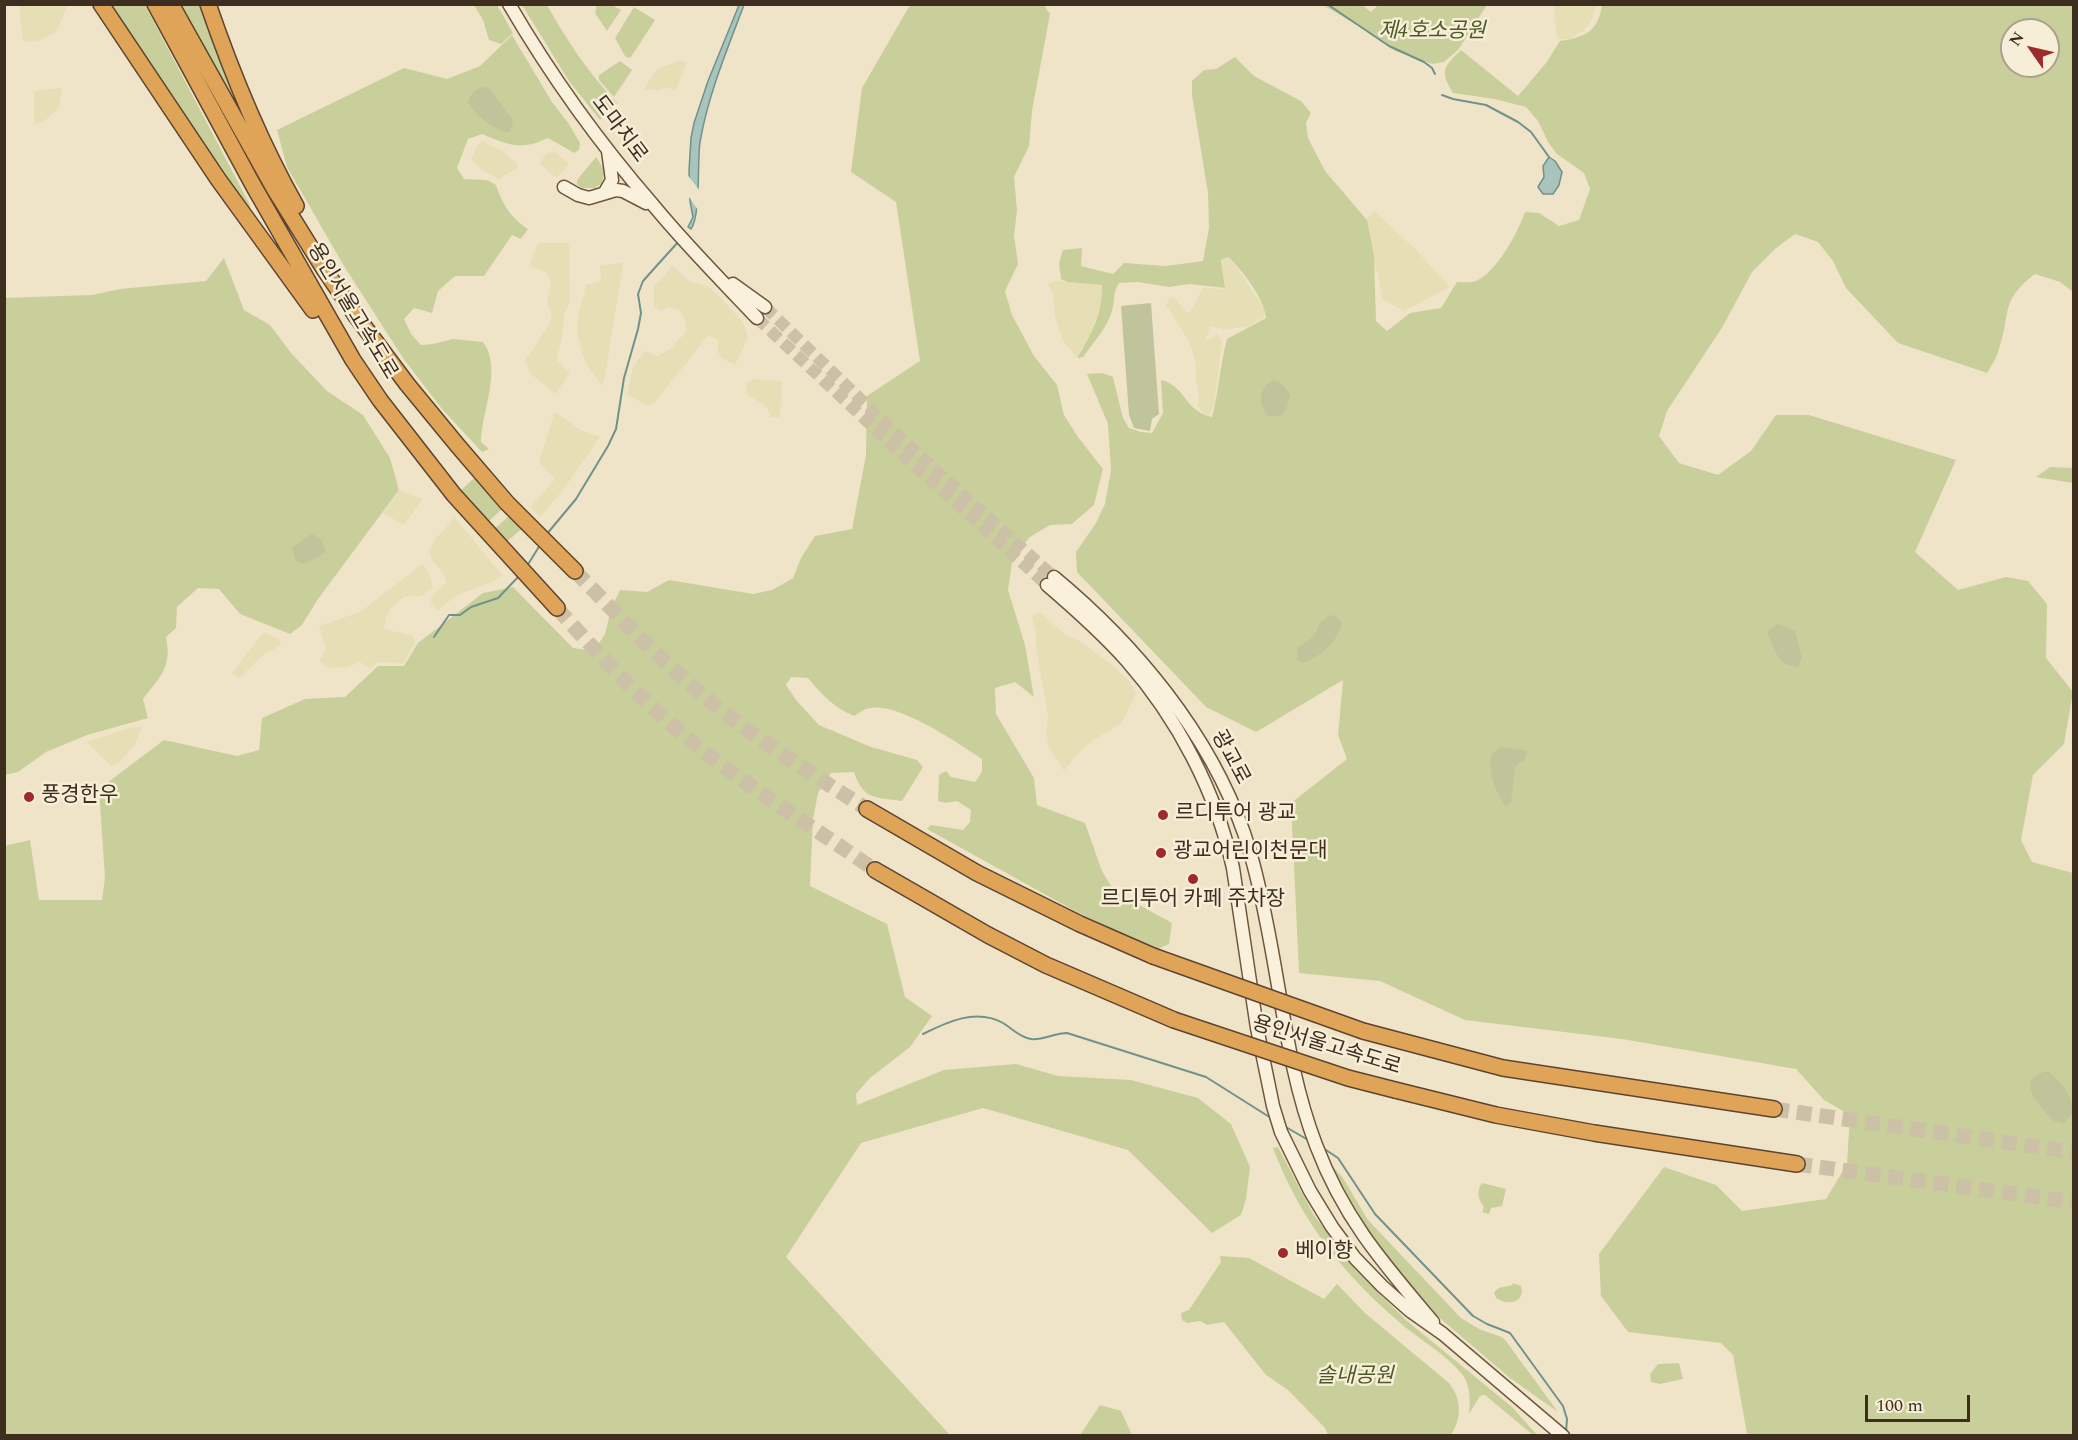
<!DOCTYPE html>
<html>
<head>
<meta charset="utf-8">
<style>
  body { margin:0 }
  #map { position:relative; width:2078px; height:1440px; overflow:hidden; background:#f0e4c8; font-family:Spectral,serif }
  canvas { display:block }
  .frame { position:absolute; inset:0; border:6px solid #3d2e20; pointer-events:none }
  .north { position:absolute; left:2000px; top:18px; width:60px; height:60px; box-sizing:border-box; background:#f7eed8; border:2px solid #ada18e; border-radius:50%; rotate:304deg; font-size:16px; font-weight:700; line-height:24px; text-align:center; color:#3d2e20 }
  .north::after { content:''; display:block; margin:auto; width:21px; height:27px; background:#9e2a2b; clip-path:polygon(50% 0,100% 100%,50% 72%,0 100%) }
  .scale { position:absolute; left:1865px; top:1395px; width:105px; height:27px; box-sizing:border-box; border:3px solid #3d2e20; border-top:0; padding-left:8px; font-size:18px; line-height:21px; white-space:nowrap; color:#3d2e20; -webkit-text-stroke:4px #f7eed8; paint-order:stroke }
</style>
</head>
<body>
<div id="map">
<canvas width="2078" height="1440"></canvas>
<div class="frame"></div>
<div class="north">N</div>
<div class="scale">100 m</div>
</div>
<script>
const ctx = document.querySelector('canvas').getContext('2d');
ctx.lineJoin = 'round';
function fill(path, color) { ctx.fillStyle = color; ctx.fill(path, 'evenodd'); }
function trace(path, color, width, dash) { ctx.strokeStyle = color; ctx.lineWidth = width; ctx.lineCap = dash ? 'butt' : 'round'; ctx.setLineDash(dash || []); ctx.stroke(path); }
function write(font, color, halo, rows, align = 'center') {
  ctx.font = font + ' Spectral,"Noto Sans KR",serif'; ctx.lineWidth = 5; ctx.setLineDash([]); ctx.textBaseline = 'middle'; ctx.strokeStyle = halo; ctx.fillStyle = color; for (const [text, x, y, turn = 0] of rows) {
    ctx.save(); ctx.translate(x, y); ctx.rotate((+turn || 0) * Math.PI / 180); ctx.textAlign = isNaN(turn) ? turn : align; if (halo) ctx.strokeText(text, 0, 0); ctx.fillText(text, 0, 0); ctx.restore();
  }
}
fill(new Path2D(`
  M68 5 56 32 41 40 24 42 22 37 19 5Z
  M1554 5V4L1597 5 1590 23 1583 31 1570 39H1557Z
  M679 61 687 62 676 90 665 87 660 90 644 89 654 73 660 68Z
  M62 88 59 107 47 119 34 125V91Z
  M482 141 502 151 517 163 518 167 499 179 482 170 471 159 476 147Z
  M555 152 569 164 557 178 539 164 547 153Z
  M1374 211 1416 250 1450 287 1404 311 1382 299 1378 274 1366 244 1364 222Z
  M538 243H569L570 302 564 315 563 332 557 360 570 373 555 394 531 374 525 361 549 325 552 314 547 304 551 281 545 272 529 266Z
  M1228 258 1236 266 1259 301 1264 310V317L1247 327 1225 329 1211 326 1206 338 1208 340 1217 334 1222 340 1215 401 1210 415 1203 414 1198 405 1199 395 1196 382V366L1190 343 1166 305 1171 297 1175 299 1186 312 1190 313 1203 288 1225 289 1222 260Z
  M623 263 605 377 602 386 585 362 577 332 578 316 586 285 601 281 600 265Z
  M672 265 689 281 709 287 715 292 743 322 748 338 735 365 722 358 718 352V339L708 336 654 403 649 406 627 395 633 367 645 351 652 353 656 357 671 348 687 331 684 317 678 309 668 307 661 311 654 306V286L664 277Z
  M1057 281 1102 285V303L1090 335 1077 357 1063 341 1055 316 1053 295 1048 284Z
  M755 379 782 381 780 417H770L767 407 745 393 747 383Z
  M555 412 581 430 600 437 563 490 540 517 531 507 555 479 540 463V458Z
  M400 490 423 499 404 525 383 513Z
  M455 518 502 575 496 580 457 595 438 610 431 603 432 596 447 582 442 572 432 560 429 551 436 538Z
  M423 564 429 574 433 587 421 597 405 596 390 609 386 618 384 629 414 636 415 643 403 664 379 662 370 669 360 662 348 667 328 668 319 661 326 649 319 626 360 612Z
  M1040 612 1063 633 1079 641 1111 664 1128 680 1136 693 1122 723 1092 741 1076 755 1064 771 1049 748 1046 732 1048 715 1036 648V633L1032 617Z
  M264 632 281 641 280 645 261 657 239 678 232 673Z
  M142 727 135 745 120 761 111 766 87 742 128 728Z`), '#e6deb5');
fill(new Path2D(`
  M597 4 612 5 621 10 607 31 595 13Z
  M111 5H145L250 205 251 212 181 112Z
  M180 5H204L278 181Z
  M474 5H497L513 33 501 44 489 40 483 20Z
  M522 5H547C566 39 589 74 617 103L600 120 569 81Z
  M910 5H1044L1050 14 1032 111 1029 146 1014 177 1017 210 1014 236 1018 264 1005 291 1012 315 1034 356 1057 385 1064 415 1078 437 1103 469 1094 505 1072 524 1050 525 1030 537 1013 557 1008 590 1025 645 1034 697 1015 682 995 688 996 714 1034 778 1037 805 1085 823 1102 871 1114 891 1172 923 1169 944 1156 950 1075 911 927 829 931 825 963 830 970 822 971 810 957 801 946 803 938 801 939 775 946 771 951 777 975 782 982 772V759C957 743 900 703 871 708 865 708 859 713 854 716 833 707 822 695 808 678L791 677 786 685 796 700 819 725 871 747 917 760 923 767 902 801C875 797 863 800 854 772L831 773 818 793 813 819 810 886 887 924 905 997 932 1016 910 1047 870 1078 856 1094 857 1105 944 1070 1016 1064 1058 1076 1131 1080 1198 1098 1231 1124 1250 1167 1246 1199 1241 1215 1212 1233 1128 1150 983 1108 861 1143 786 1257 950 1435H5L4 846 30 840 39 900H102L105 878 99 789 164 740 237 756 259 750 262 718 305 699 345 697 378 666H404L418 643 483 593 513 587 573 648 594 651 605 634 611 609 620 590 647 592 669 580 753 594 772 590 793 578 801 558 815 536 852 529 866 455 867 396 920 361 896 202 851 172 862 88Z
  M1323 5H1362L1371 12 1378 5H1487L1458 50 1444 62 1432 64 1395 51 1377 37Z
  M1602 5H2073V292L2060 282 2035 274C1998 302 2012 315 1998 352 1996 359 1991 366 1987 373L1898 343 1846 288 1833 261 1818 242 1795 234 1776 248 1752 272 1723 326 1667 411 1659 436 1679 463 1718 475 1751 451 1776 415H1809L1956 460 1915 552 1958 590 2006 577 2028 581 2047 604 2046 658 2073 692 2064 744 2033 775 2021 840 2032 862 2073 873V1435H1745L1747 1434 1733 1355 1721 1343 1628 1332 1601 1296 1599 1254 1664 1167 1716 1185 1742 1211 1826 1199 1847 1164 1850 1115 1824 1100 1796 1069 1622 1039 1465 1020 1380 981 1299 973 1291 803 1347 759 1338 735 1343 680 1256 732 1206 707 1077 572 1076 552 1096 523 1105 504 1111 470 1108 424 1087 374 1102 373 1113 377 1123 418 1129 428 1141 432 1152 433 1163 413 1161 380C1186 386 1184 411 1212 417 1219 391 1220 365 1227 339L1266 318C1264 298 1243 271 1228 257L1221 260 1225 288 1190 284 1169 287 1137 282 1119 283C1113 291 1115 302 1112 311 1107 328 1093 343 1083 357L1077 358C1091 335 1103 313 1102 285L1067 282 1061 279 1059 263 1063 250 1082 248 1081 266 1113 274 1124 263 1166 266 1203 261 1209 228 1208 193 1192 95V81L1204 70 1216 69 1235 57 1254 76 1301 101 1311 113 1306 123 1308 138 1325 171 1367 220 1374 255 1376 321 1387 331 1410 313 1441 308 1457 282C1462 282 1471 283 1476 281 1497 272 1518 232 1525 212L1539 213 1559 226 1579 220 1590 189 1584 173 1557 154 1548 142 1538 121 1526 107 1495 99 1453 93C1439 70 1444 67 1461 50L1518 96 1546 63 1560 41C1585 37 1598 32 1602 5ZM2012 30H2048V66H2012Z
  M634 7 655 20 631 57 628 58 625 56 615 38Z
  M512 35 552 102 569 124 580 143 579 150 574 153 548 138C521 151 508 145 482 134L468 139 457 168 464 179 487 180 496 185C503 205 510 217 528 229L521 239 512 235 484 276H455L438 291 432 313 414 308 404 319 411 334 421 345 433 344 453 339 483 342C503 368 481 413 481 442L489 449 482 452 442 409 403 358 344 266 287 167 277 130 404 68 447 79 480 66Z
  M620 61 632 70 614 97 599 80V75Z
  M596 157 605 171 602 183 595 188H581L577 184V180Z
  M224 258 244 310 270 325 291 353 327 391 363 415 390 458 399 490 318 599 302 625 290 634 240 614 219 589 198 588 177 607 176 628 166 637C172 667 161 676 143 699L148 718 87 735 46 752 18 772 5 775 4 298 92 295 120 289 206 281Z
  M2050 467 2073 468V483L2036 477Z
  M484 469 513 499 488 522 459 492Z
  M512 513 524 527 504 544 492 531Z
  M1278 1147 1313 1214 1357 1271 1406 1320 1512 1407 1537 1435H1533L1485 1395 1480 1396 1469 1414C1470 1400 1471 1386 1462 1374 1447 1355 1417 1338 1398 1321 1341 1272 1300 1219 1273 1148Z
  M1329 1162 1343 1178 1368 1220 1461 1318 1479 1329 1502 1337 1506 1341 1558 1412 1510 1378 1421 1302 1401 1280 1348 1203Z
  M1482 1183 1506 1189 1502 1206 1491 1208 1489 1214 1482 1212 1484 1207C1478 1199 1476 1191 1482 1183Z
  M1220 1256 1249 1258 1324 1299 1337 1284 1365 1313 1449 1383C1462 1400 1462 1417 1451 1435H1328L1325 1428 1288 1390 1266 1375 1224 1322 1207 1325 1200 1321 1187 1323 1182 1320 1181 1313 1189 1310 1221 1262Z
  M1513 1283 1521 1286C1526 1303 1507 1306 1496 1298L1494 1292 1499 1288 1512 1285Z
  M1679 1363 1683 1379 1660 1384 1651 1382 1650 1374 1658 1364Z
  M1100 1405 1121 1411 1132 1435H1080Z`), '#c9cf9b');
fill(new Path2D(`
  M483 87 489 88 512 119 513 123 509 132C494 131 476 115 468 103 470 94 475 90 483 87Z
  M1151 303 1159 414 1152 419 1150 431 1134 428 1129 415 1121 306Z
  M1272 381C1282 381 1285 387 1290 395L1286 411 1280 416H1268C1258 404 1258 390 1272 381Z
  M312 534 321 539 326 550 319 557 302 564 296 560 292 547Z
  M1330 615 1337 617 1342 622C1339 641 1320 657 1303 663L1297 660V649C1307 641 1317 637 1319 623Z
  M1778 624 1795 631 1802 658 1798 667C1775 664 1777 651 1767 634L1768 631Z
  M1500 747 1527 751 1525 760 1518 763 1515 768 1511 802 1506 806C1497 798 1486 765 1492 754 1494 752 1498 749 1500 747Z
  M2048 1071C2058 1079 2078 1100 2071 1115 2069 1118 2066 1120 2064 1123L2054 1121C2040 1106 2012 1079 2048 1071Z`), '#bfc49a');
const water = new Path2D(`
  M739 5H744C727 50 708 95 700 142 697 163 701 215 691 229L688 227 693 217 690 201 689 171 691 138 694 123 708 81Z
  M1549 157 1555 161 1562 172 1559 185 1553 194H1543L1538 187 1544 177 1543 166Z`);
fill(water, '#a9c4bc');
trace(water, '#6f938a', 1.5);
fill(new Path2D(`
  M686 173 700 191V213L687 194Z`), '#f0e4c8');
trace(new Path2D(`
  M1327 4 1389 46 1424 62 1432 68 1435 74
  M1442 95 1453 99 1486 105 1518 122 1531 132 1549 157
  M546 535 576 499 608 446 616 429 624 378 638 329 641 313 638 294 643 281 679 241
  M527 566 540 545
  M434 637 449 615H460L471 607 498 598 520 575
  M923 1034C947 1022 976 1008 1003 1023 1013 1029 1019 1037 1031 1039 1041 1041 1055 1033 1067 1033L1206 1077 1271 1118
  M1284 1126 1310 1141
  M1323 1148 1338 1158 1375 1214 1473 1316 1487 1324 1510 1333 1563 1406 1567 1419 1566 1432`), '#6f938a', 2);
trace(new Path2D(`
  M765 307 911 448 1054 577
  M757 318 903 455 1047 585`), '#ccc0a6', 12, [12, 6]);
trace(new Path2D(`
  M575 571C615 612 655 655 699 692 751 736 810 773 867 809
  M557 608C593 648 629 688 670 723 733 779 806 822 875 870
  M1774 1109 2074 1152
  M1797 1164 2074 1202`), '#ccc0a6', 15, [15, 8]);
const secondary = new Path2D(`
  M509 4C551 76 600 144 654 206 686 245 722 281 757 318
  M564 187 578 195 589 198 616 190 623 191 646 203
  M605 192 612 180 608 151
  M733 284 765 307
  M1054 577C1135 644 1209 733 1244 833 1254 862 1261 894 1267 925 1282 999 1289 1075 1316 1145 1344 1219 1383 1263 1433 1322
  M1047 585C1075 609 1103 634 1127 661 1178 719 1216 792 1233 868L1257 1028 1273 1106 1281 1132 1310 1191 1332 1227 1355 1258 1382 1286 1409 1310 1443 1334 1563 1436`);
const motorway = new Path2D(`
  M101 4 218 179 313 310
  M155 4 253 185 353 360 380 400 454 495 557 608
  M171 4 275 190 324 269 354 313 407 384 458 446 507 503 575 571
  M208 4C232 74 260 142 296 206
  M867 809 977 873 1080 924 1153 956
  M875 870 988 935 1046 965 1174 1020
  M1363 1031 1503 1068 1774 1109
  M1395 1090 1496 1115 1594 1133 1797 1164`);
trace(secondary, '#6f573f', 15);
trace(motorway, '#5b4430', 18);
trace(secondary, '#faf1dc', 12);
trace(motorway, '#e0a458', 15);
const motorwayBridge = new Path2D(`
  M1153 956 1363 1031
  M1174 1020 1348 1078 1395 1090`);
trace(motorwayBridge, '#5b4430', 18, []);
trace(motorwayBridge, '#e0a458', 15);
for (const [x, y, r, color] of [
  [29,797,6,"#9e2a2b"],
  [1163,815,6,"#9e2a2b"],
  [1161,853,6,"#9e2a2b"],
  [1193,879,6,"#9e2a2b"],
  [1283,1253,6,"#9e2a2b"]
]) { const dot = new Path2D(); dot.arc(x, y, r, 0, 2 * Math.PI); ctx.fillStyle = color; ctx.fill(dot); trace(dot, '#f7eed8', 2); }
write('italic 21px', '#4d5a26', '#f7eed8', [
  ["제4호소공원",1432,33],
  ["솔내공원",1355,1378]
]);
write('21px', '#3d2e20', '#f7eed8', [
  ["도마치로",618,130,53],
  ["용인서울고속도로",351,312,59],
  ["광교로",1229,758,62],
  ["용인서울고속도로",1326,1047,17]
]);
write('21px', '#3d2e20', '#f7eed8', [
  ["풍경한우",41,797],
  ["르디투어 광교",1175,815],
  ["광교어린이천문대",1173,853],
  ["르디투어 카페 주차장",1193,901,"center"],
  ["베이향",1295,1253]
], 'left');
</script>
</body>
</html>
